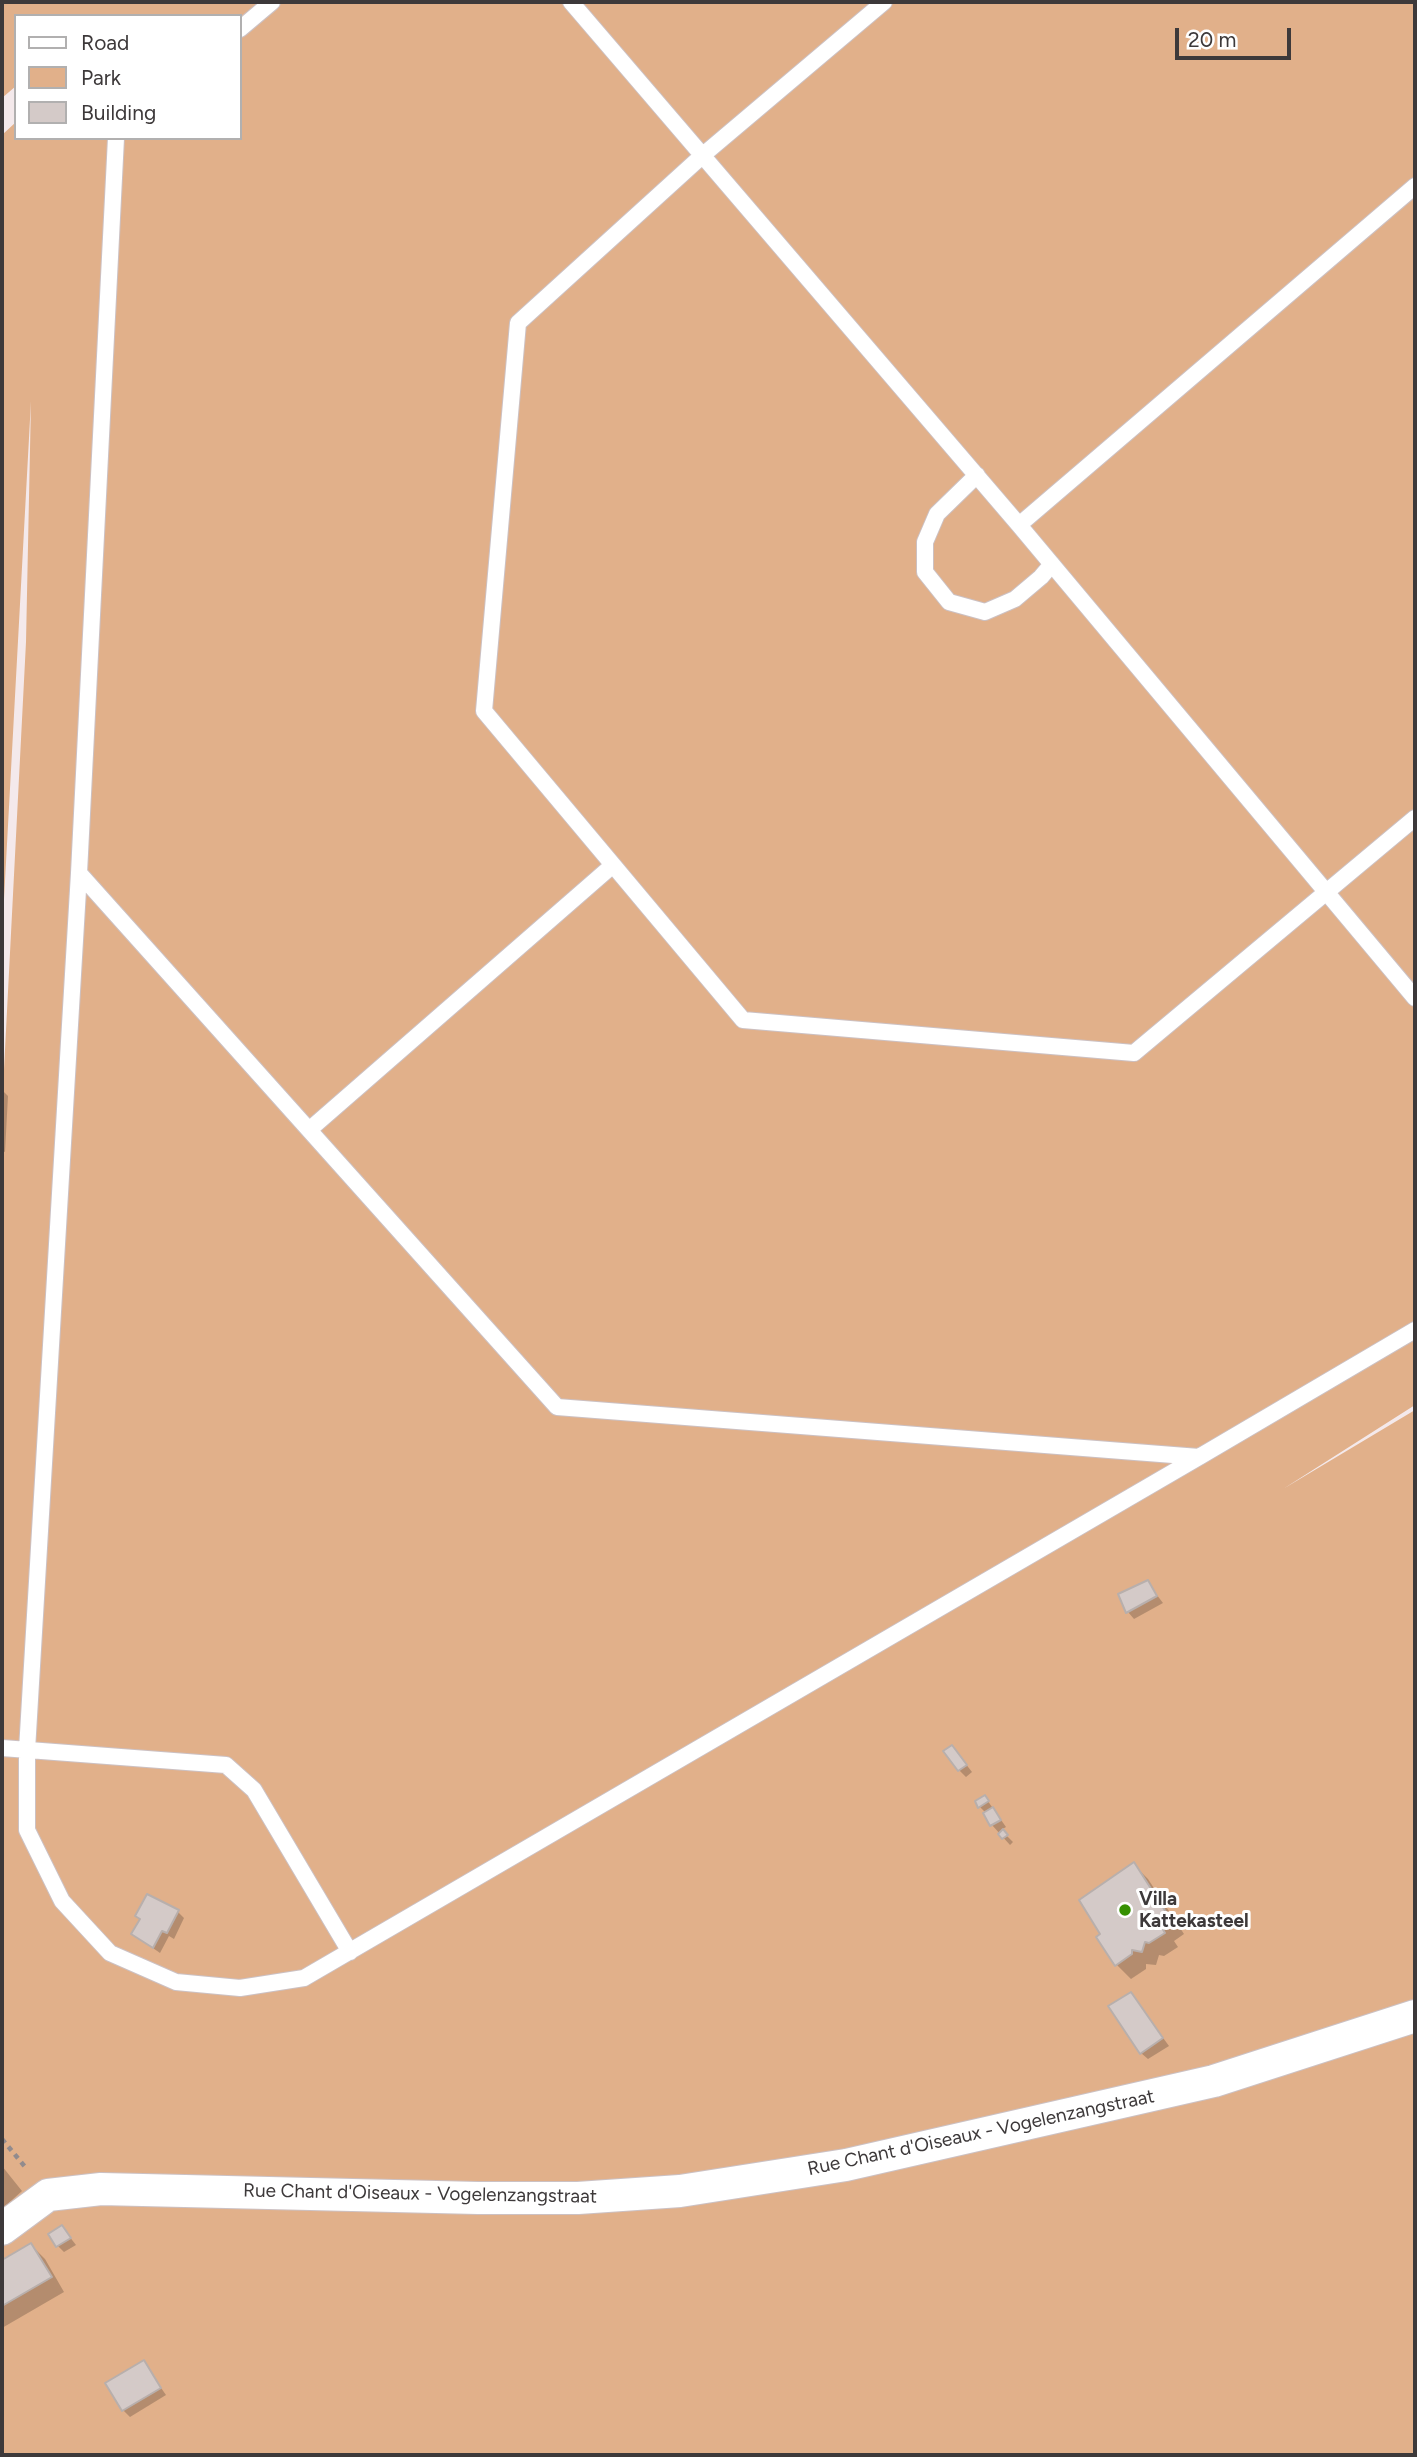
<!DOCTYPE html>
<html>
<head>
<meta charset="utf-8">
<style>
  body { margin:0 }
  #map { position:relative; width:1417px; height:2457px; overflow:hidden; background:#f4e9eb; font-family:Figtree,sans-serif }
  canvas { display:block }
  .frame { position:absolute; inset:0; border:4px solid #3d393a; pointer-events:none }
  .legend { position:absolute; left:14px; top:14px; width:228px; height:126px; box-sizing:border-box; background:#fff; border:2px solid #b1b0b0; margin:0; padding:9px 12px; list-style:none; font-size:21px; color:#3d393a }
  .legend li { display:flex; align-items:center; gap:14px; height:35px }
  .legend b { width:35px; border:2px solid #b1b0b0 }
  .scale { position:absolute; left:1175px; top:28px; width:116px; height:32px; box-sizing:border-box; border:4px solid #3d393a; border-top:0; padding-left:9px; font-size:21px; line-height:24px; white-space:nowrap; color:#3d393a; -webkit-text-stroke:5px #fff; paint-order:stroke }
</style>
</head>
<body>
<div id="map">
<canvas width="1417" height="2457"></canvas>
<div class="frame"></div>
<ul class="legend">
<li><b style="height:9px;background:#fff"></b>Road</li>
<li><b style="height:19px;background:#e1b08a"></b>Park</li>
<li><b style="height:19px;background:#d4cac8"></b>Building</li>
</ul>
<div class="scale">20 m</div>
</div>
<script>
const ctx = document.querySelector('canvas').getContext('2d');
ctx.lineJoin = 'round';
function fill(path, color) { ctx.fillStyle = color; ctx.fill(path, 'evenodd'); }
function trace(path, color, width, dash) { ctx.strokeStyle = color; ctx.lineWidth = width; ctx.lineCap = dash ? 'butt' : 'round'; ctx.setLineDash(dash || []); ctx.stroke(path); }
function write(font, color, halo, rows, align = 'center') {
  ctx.font = font + ' Figtree,sans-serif'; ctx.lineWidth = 6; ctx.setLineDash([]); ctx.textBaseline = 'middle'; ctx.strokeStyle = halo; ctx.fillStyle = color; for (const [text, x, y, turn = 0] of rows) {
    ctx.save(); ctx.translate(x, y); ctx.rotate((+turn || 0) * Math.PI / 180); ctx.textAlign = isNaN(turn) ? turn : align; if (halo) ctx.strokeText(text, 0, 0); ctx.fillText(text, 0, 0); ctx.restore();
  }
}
fill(new Path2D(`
  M2 2H1415V1405L1283 1489 1415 1410V2455H2V1108L26 642 31 401 2 936V135L16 122V138H240V16H16V86L2 98Z`), '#e1b08a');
fill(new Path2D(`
  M2 1090 8 1096 5 1152 2 1151Z
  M1147 1582 1163 1603 1134 1619 1128 1612 1121 1595Z
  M958 1754 972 1772 966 1777 959 1770Z
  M985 1797 1006 1827 1001 1830 1013 1842 1010 1845 992 1825 986 1813 980 1807Z
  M1134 1865 1148 1879 1184 1934 1174 1941 1178 1947 1164 1956 1159 1955 1156 1965 1146 1964V1969L1131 1979 1117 1965 1102 1934Z
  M177 1911 184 1918 174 1939 169 1936 160 1953 133 1934 141 1920 137 1916Z
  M1131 1994 1169 2046 1148 2059 1141 2053Z
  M2 2166 22 2191 2 2209Z
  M62 2227 76 2245 64 2252 57 2245Z
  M31 2245 45 2259 64 2292 2 2328V2262Z
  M143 2362 166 2395 130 2417 123 2410Z`), '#0003');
const building = new Path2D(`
  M1148 1580 1157 1596 1126 1613 1118 1594Z
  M952 1745 967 1765 958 1771 943 1751Z
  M985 1795 989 1801 978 1808 975 1801Z
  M993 1807 1001 1820 990 1826 983 1813Z
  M1003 1829 1008 1835 1002 1839 998 1834Z
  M1134 1862 1171 1920 1161 1926 1165 1933 1149 1943 1145 1942 1142 1952 1132 1950V1954L1115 1966 1096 1937 1100 1934 1079 1900Z
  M147 1894 179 1910 167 1933 162 1931 153 1948 131 1934 140 1919 135 1916Z
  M1131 1992 1163 2038 1140 2054 1108 2006Z
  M62 2225 71 2238 56 2247 48 2234Z
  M31 2243 52 2277 2 2306V2260Z
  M144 2360 161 2388 122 2411 105 2383Z`);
fill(building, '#d4cac8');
trace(building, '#b8afac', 2);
const lane = new Path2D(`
  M571 2 1019 525 1415 998
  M884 2 703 155 518 323 484 711 743 1020 1134 1053 1415 818
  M240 29 272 2
  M116 138 79 873 557 1407 1199 1457 1415 1330
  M977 475 937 514 925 542V572L949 602 985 612 1015 599 1041 577 1052 564
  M1019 525 1415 186
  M79 873 27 1750V1830L62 1901 110 1953 176 1982 240 1988 304 1978 1199 1457
  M309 1130 613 865
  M2 1748 226 1765 254 1790 350 1952`);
const street = new Path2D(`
  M2 2229 48 2195 101 2189 478 2198H578L680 2191 846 2165 1214 2081 1415 2016`);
trace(lane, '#ccc1c3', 18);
trace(street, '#ccc1c3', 34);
trace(new Path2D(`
  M2 2139 26 2168`), '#928b8d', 4.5, [5, 5]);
trace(lane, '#fff', 16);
trace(street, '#fff', 32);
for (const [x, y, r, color] of [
  [1125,1910,7,"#369001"]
]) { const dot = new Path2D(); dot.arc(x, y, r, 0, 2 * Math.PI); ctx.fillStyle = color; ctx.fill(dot); trace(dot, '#fff', 2.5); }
write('bold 19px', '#3d393a', '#fff', [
  ["Villa",1139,1899],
  ["Kattekasteel",1139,1921]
], 'left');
write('19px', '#3d393a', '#fff', [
  ["Rue Chant d'Oiseaux - Vogelenzangstraat",981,2133,-12],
  ["Rue Chant d'Oiseaux - Vogelenzangstraat",420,2194,1]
]);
</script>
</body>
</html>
